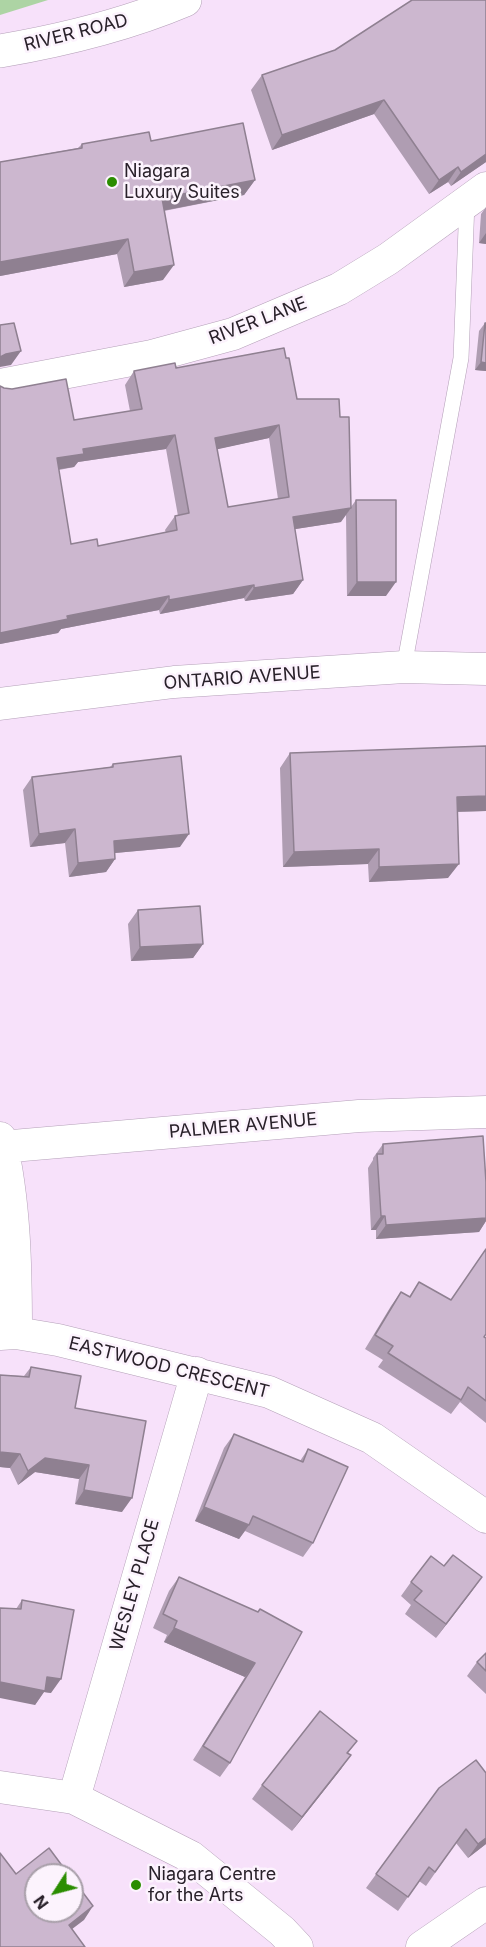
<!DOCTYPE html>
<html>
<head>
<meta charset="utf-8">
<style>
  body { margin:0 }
  #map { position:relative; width:486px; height:1947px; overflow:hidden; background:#f7e1fa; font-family:Inter,sans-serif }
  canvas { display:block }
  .north { position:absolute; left:24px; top:1863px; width:60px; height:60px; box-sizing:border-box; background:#fcf3fd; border:2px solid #a89fa9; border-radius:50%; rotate:234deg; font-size:16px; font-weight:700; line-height:24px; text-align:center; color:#29212a }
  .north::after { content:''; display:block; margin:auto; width:21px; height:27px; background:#2b8d01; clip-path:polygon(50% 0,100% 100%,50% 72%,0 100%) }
</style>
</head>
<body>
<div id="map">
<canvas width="486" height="1947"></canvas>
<div class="north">N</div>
</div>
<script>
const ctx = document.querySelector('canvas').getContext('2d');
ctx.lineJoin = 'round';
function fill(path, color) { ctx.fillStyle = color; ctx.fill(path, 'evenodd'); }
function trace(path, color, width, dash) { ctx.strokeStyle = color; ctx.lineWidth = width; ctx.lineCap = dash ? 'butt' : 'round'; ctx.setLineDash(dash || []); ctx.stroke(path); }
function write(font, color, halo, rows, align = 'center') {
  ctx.font = font + ' Inter,sans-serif'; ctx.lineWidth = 5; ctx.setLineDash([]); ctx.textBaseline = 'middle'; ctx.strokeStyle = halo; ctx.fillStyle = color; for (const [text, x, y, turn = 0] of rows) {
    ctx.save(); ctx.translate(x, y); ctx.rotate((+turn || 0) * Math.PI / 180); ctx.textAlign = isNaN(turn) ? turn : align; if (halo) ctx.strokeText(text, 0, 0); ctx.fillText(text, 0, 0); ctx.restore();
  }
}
fill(new Path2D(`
  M0 0H48L0 15Z`), '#add4a4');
const lane = new Path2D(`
  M404 667 461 358 467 202`);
const street = new Path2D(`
  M0 385 152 356 233 334 339 289 388 259 486 188
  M0 704 174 682 404 667 486 669
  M0 1138C15 1201 16 1269 16 1333
  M0 1147 359 1116 486 1112
  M0 1334 16 1333 58 1340 269 1392 372 1438 486 1517
  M0 1787 74 1798 191 1857 282 1931 297 1947
  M74 1798 197 1373
  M422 1947 486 1903`);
const secondary = new Path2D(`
  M0 51C64 40 126 25 185 0`);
trace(lane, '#b4a0b8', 16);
trace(street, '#b4a0b8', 33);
trace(secondary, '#b4a0b8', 34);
trace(lane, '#fff', 15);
trace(street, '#fff', 32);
trace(secondary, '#fff', 33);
fill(new Path2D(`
  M335 50 486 162 451 186 448 182 429 194 374 114 272 150 251 90 262 75Z
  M151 141 255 180 244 195 164 211 163 280 124 287 117 254 0 276V162L78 148 82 144Z
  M486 207V244L479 243 481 214Z
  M485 323H486V371L475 370 479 331Z
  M286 358 297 399 341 522 295 529 303 580 293 594 245 601 244 598 160 614 159 610 61 629 58 633 0 644V386L74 420 130 411 125 385 134 371ZM269 438 278 499 228 507 217 449ZM166 449 178 516H175L165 530 166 533 98 546 71 544 59 470 74 467 78 462Z
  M356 500 386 596H347L346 514Z
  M486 746V811L457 812 448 878 369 882 368 864 283 867 280 768 290 753Z
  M113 764 180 847 115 853V859L106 872 69 877 65 843 30 847 23 790 32 777 110 767Z
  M138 910 203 944 193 958 131 961 128 924Z
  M383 1144 486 1182V1221L479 1232 376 1239V1230H371L368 1168 373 1160V1158Z
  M419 1282 486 1338V1423L460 1402 451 1414 378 1367 383 1360 365 1349 391 1306 401 1292 409 1297Z
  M31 1367 75 1408 122 1512 75 1504 79 1479 35 1472 18 1485 10 1468 0 1467V1375L24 1376Z
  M234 1434 300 1461 308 1449 313 1543 303 1557 245 1531 239 1539 195 1521 224 1448Z
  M179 1577 302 1632 230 1763 220 1777 193 1760 245 1677 164 1642 167 1635 153 1628 169 1591Z
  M411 1582 472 1591 436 1638 405 1614 411 1605 401 1596Z
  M22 1600 51 1693 44 1692 35 1705 16 1609Z
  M486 1653V1694L467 1676 477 1662Z
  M357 1741 348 1753 341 1769 292 1831 252 1799 262 1785Z
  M439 1788 486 1844 468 1858 456 1843 426 1886 419 1881 398 1911 366 1888Z`), '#af9db2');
fill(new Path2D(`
  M384 100 374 114 272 150 282 135Z
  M486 154V162L451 186 461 172Z
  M458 167 448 182 429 194 439 180Z
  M255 180 244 195 151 213 162 198Z
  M486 233V244L479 243Z
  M128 239 117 254 0 276V262Z
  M174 265 163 280 124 287 134 272Z
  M21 351 11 365 0 367V357L6 354Z
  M481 362 486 363V371L475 370Z
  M279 425 269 438 205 452 215 438Z
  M175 435 166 449 78 462 74 467 47 471 57 458 83 449Z
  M351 508 341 522 283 531 293 517Z
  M303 580 293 594 245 601 254 588Z
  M357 582H396L386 596H347Z
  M254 585 244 598 160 614 169 600Z
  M169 596 159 610 61 629 58 633 0 644V633L67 616Z
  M486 796V811L447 812 457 797Z
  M75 829 65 843 30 847 39 834Z
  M189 834 180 847 104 854 114 841Z
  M379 849 368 864 283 867 294 852Z
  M115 859 106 872 69 877 78 863Z
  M459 864 448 878 369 882 379 867Z
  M203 944 193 958 131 961 140 947Z
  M381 1216H385L376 1230H371Z
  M486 1218V1221L479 1232 376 1239 386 1225Z
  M0 1452 20 1454 10 1468 0 1467Z
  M45 1458 89 1465 79 1479 35 1472 18 1485 28 1471Z
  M84 1490 132 1498 122 1512 75 1504Z
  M204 1507 249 1525 239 1539 195 1521Z
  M482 1577 472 1591 436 1638 446 1624Z
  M174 1628 255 1663 245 1677 164 1642Z
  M47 1677 61 1679 51 1693 44 1692 35 1705 0 1698V1682Z
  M351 1755 341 1769 292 1831 302 1817Z
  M486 1838V1844L468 1858 478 1844Z
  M93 1906 84 1920 59 1939 69 1925Z`), '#8f8091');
const building = new Path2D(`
  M412 0H486V154L461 172 458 167 439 180 384 100 282 135 262 75 335 50Z
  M243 123 255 180 162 198 174 265 134 272 128 239 0 262V162L82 148V144L149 132 151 141Z
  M14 323 21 351 6 354 0 357V325Z
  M485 323H486V363L481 362Z
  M284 348 286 358H289L297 399H339L340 417H349L351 508 293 517 303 580 254 588V585L169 600V596L67 616 68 619 0 633V386L4 388 12 389 66 379 74 420 142 409 134 371 175 363 176 368ZM279 425 289 497 228 507 215 438ZM175 435 189 513 175 516 177 530 98 546 97 539 71 544 57 458 84 454 83 449Z
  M356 500H396V582H357Z
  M486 746V796L457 797 459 864 379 867V849L294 852 290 753Z
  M181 756 189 834 114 841 115 859 78 863 75 829 39 834 32 777 113 767V764Z
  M200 906 203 944 140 947 138 910Z
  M483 1136 486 1182V1218L386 1225 385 1216H381L377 1154H383V1144Z
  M486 1249V1334L484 1337 486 1338V1401L468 1387 461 1400 388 1353 393 1346 375 1335 401 1292 410 1297 419 1282 451 1300Z
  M31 1367 81 1376 75 1408 146 1421 132 1498 84 1490 89 1465 45 1458 28 1471 20 1454 0 1452V1375L29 1377Z
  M234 1434 303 1462 308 1449 348 1467 313 1543 253 1516 249 1525 204 1507Z
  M453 1555 482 1577 446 1624 414 1600 422 1591 411 1582 431 1556 444 1566Z
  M179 1577 258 1612 260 1609 302 1632 230 1763 203 1746 255 1663 174 1628 177 1621 163 1614Z
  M22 1600 74 1610 61 1679 47 1677 45 1691 0 1682V1608L21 1609Z
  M486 1653V1671L477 1662Z
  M320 1711 357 1741 347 1753 351 1755 302 1817 262 1785Z
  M476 1760 486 1773V1838L478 1844 466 1829 435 1872 429 1867 408 1897 376 1874 439 1788Z
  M49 1848 69 1875H36V1911H72V1878L93 1906 69 1925 85 1947H0V1853L16 1874Z`);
fill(building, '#ccb7cf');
trace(building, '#8f8091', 1.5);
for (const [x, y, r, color] of [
  [112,182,6,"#2b8d01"],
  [136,1885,6,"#2b8d01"]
]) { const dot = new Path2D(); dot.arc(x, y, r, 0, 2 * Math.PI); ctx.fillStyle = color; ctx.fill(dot); trace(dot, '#fcf3fd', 2); }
write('18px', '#29212a', '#fcf3fd', [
  ["RIVER ROAD",76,33,-14],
  ["RIVER LANE",258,321,-21],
  ["ONTARIO AVENUE",242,678,-4],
  ["PALMER AVENUE",243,1126,-5],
  ["EASTWOOD CRESCENT",169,1368,14],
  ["WESLEY PLACE",135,1585,-74]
]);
write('18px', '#29212a', '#fcf3fd', [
  ["Niagara",124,172],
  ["Luxury Suites",124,193],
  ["Niagara Centre",148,1875],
  ["for the Arts",148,1896]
], 'left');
</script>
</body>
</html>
